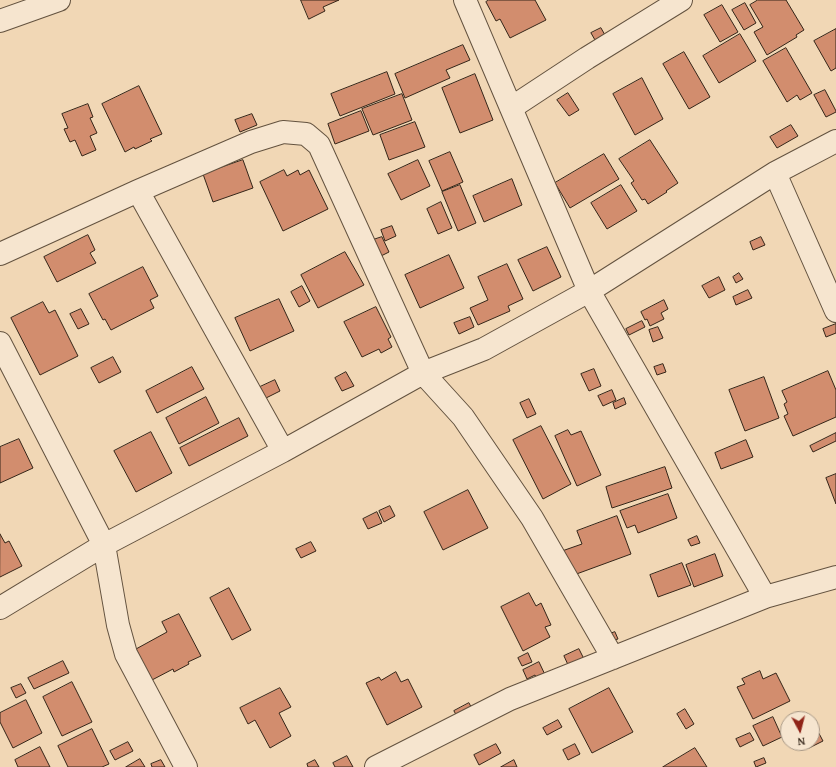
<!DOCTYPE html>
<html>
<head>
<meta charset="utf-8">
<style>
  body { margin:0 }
  #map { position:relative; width:836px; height:767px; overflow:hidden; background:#f1d7b5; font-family:"Gentium Book Plus",serif }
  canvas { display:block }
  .north { position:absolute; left:780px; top:711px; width:40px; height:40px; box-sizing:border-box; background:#f6e5cf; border:1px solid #a89886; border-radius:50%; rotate:173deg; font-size:11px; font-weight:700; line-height:16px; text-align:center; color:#342518 }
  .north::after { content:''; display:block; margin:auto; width:14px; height:18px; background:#8f2418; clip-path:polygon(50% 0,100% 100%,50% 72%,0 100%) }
</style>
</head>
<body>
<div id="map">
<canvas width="836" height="767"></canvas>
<div class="north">N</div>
</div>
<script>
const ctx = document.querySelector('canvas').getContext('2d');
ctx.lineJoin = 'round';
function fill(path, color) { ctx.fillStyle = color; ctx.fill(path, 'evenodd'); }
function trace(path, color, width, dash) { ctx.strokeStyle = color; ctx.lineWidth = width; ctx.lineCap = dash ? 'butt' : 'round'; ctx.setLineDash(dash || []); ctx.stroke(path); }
const building = new Path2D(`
  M301 0H339L323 7 325 11 309 19Z
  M489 0H535L546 20 510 38 500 19 496 21 486 2Z
  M758 0H786L804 30 796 35 797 37 767 55 754 32 763 27 750 5Z
  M745 3 756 23 744 30 732 10Z
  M722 5 738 32 720 42 704 15Z
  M601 28 605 35 595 40 591 33Z
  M836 29V68L831 71 814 41Z
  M740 34 756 61 719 83 703 56Z
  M463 45 470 60 446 70 450 78 405 98 395 74Z
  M786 48 812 93 800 100 797 95 787 102 763 61Z
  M684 52 710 97 689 109 663 64Z
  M387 72 395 94 340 116 331 94Z
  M475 74 493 120 460 133 442 88Z
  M642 78 663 119 635 135 613 94Z
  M139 86 162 134 150 139 152 141 135 149 134 147 125 152 102 104Z
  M825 90 836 111V112L826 117 814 95Z
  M568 93 579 110 569 116 557 100Z
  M402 94 412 120 373 135 362 109Z
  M88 104 93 117 90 118 97 133 90 136 96 150 82 156 75 140 70 142 64 129 68 128 62 114Z
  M361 111 369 131 335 144 328 124Z
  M252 114 257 125 240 132 235 120Z
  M415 122 425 147 389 160 380 135Z
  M791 125 798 136 777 148 770 137Z
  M650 140 678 183 666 191 667 192 648 204 645 199 642 200 631 183 634 181 619 159Z
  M450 152 463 182 442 191 429 161Z
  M604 154 619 179 570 208 555 183Z
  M243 160 253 188 213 202 203 174Z
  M418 160 430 186 401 200 388 174Z
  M284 170 287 176 298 170 300 175 309 170 328 209 283 231 260 182Z
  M512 179 522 205 484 222 473 196Z
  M460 185 476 223 458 231 442 192Z
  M621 185 637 211 607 229 591 203Z
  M441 202 452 228 438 234 427 209Z
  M392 226 396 236 385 241 381 230Z
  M88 235 95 250 90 253 96 263 57 282 44 257Z
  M382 237 389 252 381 256 373 240Z
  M761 237 765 245 753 250 750 242Z
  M547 247 561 277 533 291 518 260Z
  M345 252 364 285 318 308 301 275Z
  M449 255 464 288 420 308 405 275Z
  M507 264 523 299 508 306 510 311 478 325 470 308 488 300 478 277Z
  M143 267 158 296 150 300 154 308 111 330 105 319 103 320 89 294Z
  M739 273 743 279 736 283 733 277Z
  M719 277 725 290 709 298 702 286Z
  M302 286 310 301 299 307 291 292Z
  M748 290 752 298 736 305 733 297Z
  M279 299 294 331 250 351 235 318Z
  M664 300 668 309 661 313 664 319 650 326 647 319 645 320 641 312Z
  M43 302 49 313 55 310 78 356 40 375 11 318Z
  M376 307 391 337 388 339 392 347 381 353 379 349 362 357 344 322Z
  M81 309 89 324 78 329 70 314Z
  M470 317 474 327 459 334 454 323Z
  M642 321 645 327 629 335 626 329Z
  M836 324V333L826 337 823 329Z
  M658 327 663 338 653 342 649 330Z
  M113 357 121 372 99 383 91 368Z
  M663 364 666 372 657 375 654 367Z
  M192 367 204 389 157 413 146 391Z
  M594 369 601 386 589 391 581 374Z
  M828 371 836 390V417L793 436 784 416 788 414 784 404 787 402 782 391Z
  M346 372 354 386 342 391 335 378Z
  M764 377 779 418 745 431 729 390Z
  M275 380 280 391 266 398 260 387Z
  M612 390 616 400 603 406 598 396Z
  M206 397 219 423 179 444 166 418Z
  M624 398 626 404 615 409 613 403Z
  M529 399 536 414 527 418 520 403Z
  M239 418 248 436 189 466 180 448Z
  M541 426 571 484 543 499 513 440Z
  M568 430 571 435 581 431 601 475 577 486 555 436Z
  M151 432 172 473 136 492 114 451Z
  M836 433V441L813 452 810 446Z
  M19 439 33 468 0 483V447Z
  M746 440 753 457 721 469 715 453Z
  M665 467 672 488 612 508 606 487Z
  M836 474V504L826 478Z
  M468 490 488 528 443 550 424 512Z
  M668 494 677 518 638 533 635 525 627 528 620 511Z
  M390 506 395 516 384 522 379 511Z
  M377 512 382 523 368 529 363 519Z
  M617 516 631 554 571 576 562 551 582 544 577 531Z
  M0 534 5 543 9 541 22 566 0 577Z
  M697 536 700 543 691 546 688 540Z
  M311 542 316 551 301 558 296 549Z
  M715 554 723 576 694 587 686 565Z
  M682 563 691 585 658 597 650 575Z
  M229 588 251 630 232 640 210 598Z
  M529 593 536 606 541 603 551 625 545 627 550 637 523 651 501 607Z
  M179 614 201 656 188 662 189 664 174 672 173 669 152 680 136 649 167 632 162 622Z
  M615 632 618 639 610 641 607 635Z
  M579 649 584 659 569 667 564 656Z
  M528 653 532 662 522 666 518 658Z
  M63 661 69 673 34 689 28 678Z
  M539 662 548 681 540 685 535 675 527 679 523 670Z
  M760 671 763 679 776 673 790 701 753 719 737 687 745 684 742 679Z
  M396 672 401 682 408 679 422 707 387 725 366 683 379 677 381 680Z
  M72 682 92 722 62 736 43 697Z
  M21 684 26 693 16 698 11 688Z
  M280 688 291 707 279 713 291 736 270 748 255 720 248 724 240 708Z
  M609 688 633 732 592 753 569 709Z
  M26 700 42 733 13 748 0 722V713Z
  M469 703 475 714 460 722 454 711Z
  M685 709 694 724 686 729 677 714Z
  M773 717 782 737 763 746 753 726Z
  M558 720 562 727 547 735 543 728Z
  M814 724 823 741 809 748 806 743H812V725Z
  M92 729 109 764 102 767H68L58 746Z
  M750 733 754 740 740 747 736 739Z
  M128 742 133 751 115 760 110 751Z
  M496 744 501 753 479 765 474 755Z
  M575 744 580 754 568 760 563 750Z
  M40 747 50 767H18L15 760Z
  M695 748 707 767H663Z
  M347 756 353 767H335L333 763Z
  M764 758 766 763 756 767 754 762Z
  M140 759 145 767H126Z
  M161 760 165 767H152L151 764Z
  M315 760 319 767H308L307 764Z
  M514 760 517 767H501Z`);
fill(building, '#d28d6e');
trace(building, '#342518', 1);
const minor = new Path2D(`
  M465 0 589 291 775 173 836 141
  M0 21 59 0
  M511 108 587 58 681 0
  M775 173 836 311
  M138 191 283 451
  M0 254 138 191 251 142 283 132 306 134 319 145 423 373 283 451 104 545 0 608
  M0 343 104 545 118 625 126 654 186 767
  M613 658 532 518 463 417 423 373 484 349 589 291 765 597
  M376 767 510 699 765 597 836 577`);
trace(minor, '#63523f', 24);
trace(minor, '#f6e5cf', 22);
</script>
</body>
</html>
